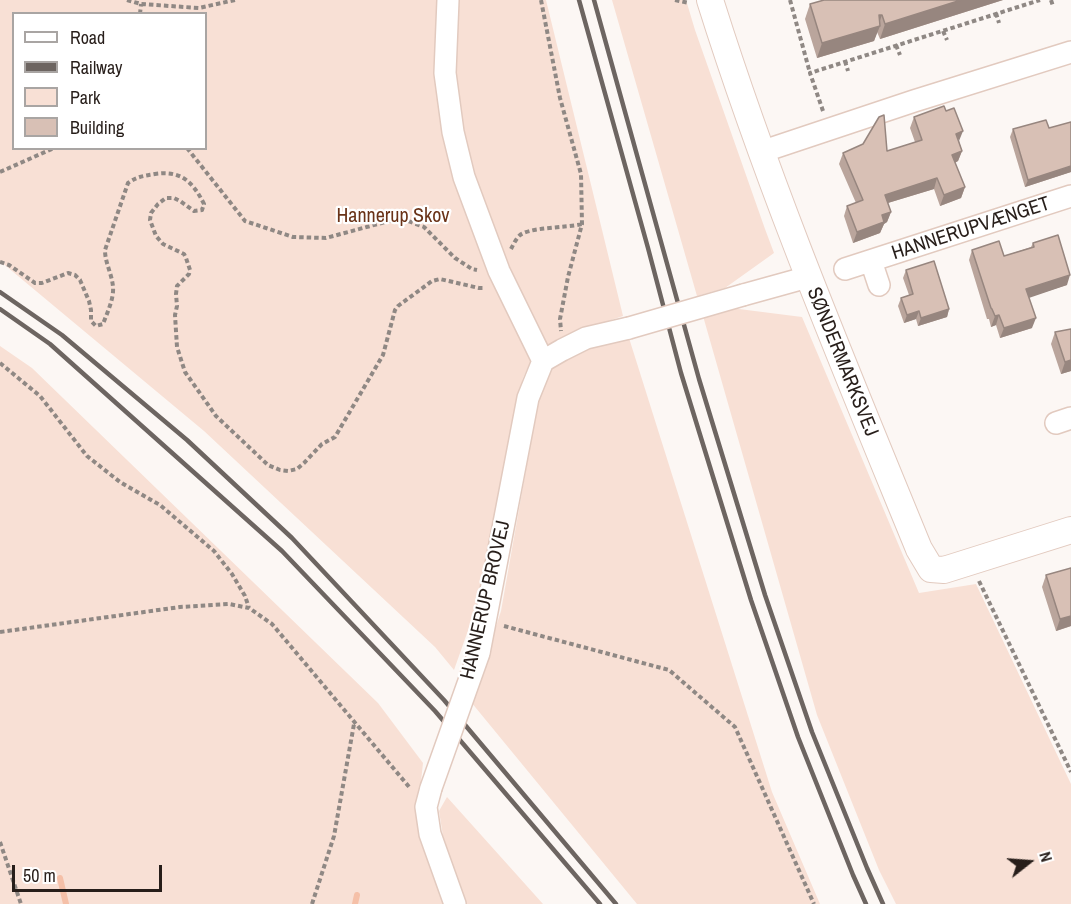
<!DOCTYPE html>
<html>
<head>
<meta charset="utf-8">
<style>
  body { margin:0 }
  #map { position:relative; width:1071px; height:904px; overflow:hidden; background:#fcf7f4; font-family:"Archivo Narrow",sans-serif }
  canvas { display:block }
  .legend { position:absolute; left:12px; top:12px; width:195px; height:138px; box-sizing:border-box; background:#fff; border:2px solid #a9a5a3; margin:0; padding:8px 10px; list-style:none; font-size:18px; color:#271e1a }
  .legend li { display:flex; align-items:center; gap:12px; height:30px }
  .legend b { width:30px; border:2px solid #a9a5a3 }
  .north { position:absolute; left:999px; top:832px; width:60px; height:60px; -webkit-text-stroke:4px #fff; paint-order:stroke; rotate:73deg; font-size:16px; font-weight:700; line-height:24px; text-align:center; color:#271e1a }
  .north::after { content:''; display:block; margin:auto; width:21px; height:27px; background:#271e1a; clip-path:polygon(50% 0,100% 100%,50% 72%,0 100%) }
  .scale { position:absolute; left:12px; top:865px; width:150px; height:27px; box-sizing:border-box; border:3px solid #271e1a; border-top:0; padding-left:8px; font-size:18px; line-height:21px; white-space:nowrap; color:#271e1a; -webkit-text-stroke:4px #fff; paint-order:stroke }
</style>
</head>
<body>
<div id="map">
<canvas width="1071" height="904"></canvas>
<ul class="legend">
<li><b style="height:8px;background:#fff"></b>Road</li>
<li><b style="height:8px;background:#6d6561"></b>Railway</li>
<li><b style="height:16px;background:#f8e0d5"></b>Park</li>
<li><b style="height:16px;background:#d8c0b5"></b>Building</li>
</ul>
<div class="north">N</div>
<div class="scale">50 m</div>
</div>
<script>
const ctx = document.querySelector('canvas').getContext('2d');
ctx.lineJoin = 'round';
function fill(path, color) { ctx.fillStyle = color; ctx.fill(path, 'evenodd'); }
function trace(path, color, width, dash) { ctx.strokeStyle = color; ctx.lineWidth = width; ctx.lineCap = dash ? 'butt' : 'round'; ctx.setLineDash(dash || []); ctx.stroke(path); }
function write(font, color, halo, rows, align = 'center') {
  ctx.font = font + ' "Archivo Narrow",sans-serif'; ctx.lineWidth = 4.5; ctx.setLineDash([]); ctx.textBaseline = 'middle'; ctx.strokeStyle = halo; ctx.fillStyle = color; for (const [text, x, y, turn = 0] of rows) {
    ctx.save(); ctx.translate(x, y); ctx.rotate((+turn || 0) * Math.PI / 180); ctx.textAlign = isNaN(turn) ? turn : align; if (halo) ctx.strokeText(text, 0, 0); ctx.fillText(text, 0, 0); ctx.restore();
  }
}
fill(new Path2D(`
  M0 0H546L623 316 579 331 535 357 527 369 523 378 513 420 477 605 454 670 435 647 204 431 0 261ZM14 14H206V148H14Z
  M612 0H686L695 30 765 229 774 253 725 288 697 296Z
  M731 308 802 317 919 593 976 584 1071 784V904H896L879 870 817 715 703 316Z
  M629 338 772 792 820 904H637L471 702 501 611 538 402C541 393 543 382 548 375 567 347 599 344 629 338Z
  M0 346 32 368 378 703 423 763 417 818 448 904H0Z
  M447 797 543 904H466L443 836 439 811Z`), '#f8e0d5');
trace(new Path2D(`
  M60 878 66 904
  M355 904 357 895`), '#f5c0a8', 6);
const minor = new Path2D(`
  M448 0 445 73 453 132 464 177 499 271 543 361
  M761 152 914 101 1071 52
  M871 261 879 285
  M845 269 1071 196
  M743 295 808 277
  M1056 423 1071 418
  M479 653 528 398 543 361 562 350 586 338 629 328
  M431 788 426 807 430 834 455 904`);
const tertiary = new Path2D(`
  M710 0C769 188 845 368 919 549L931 569 944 570 1071 530`);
trace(minor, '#e2cabf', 24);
trace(tertiary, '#e2cabf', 28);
trace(new Path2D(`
  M127 0 141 4 199 8 235 0
  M541 0 560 98 581 174 582 224 568 277 560 319 561 331
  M675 0 689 3
  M790 0 810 73
  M1051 0 1053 6
  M996 13 999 23
  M140 14 141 4
  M943 31 947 40
  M896 45 900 55
  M845 61 848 71
  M823 111 810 73 1040 0
  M187 148 245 221 293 237 326 238 400 218 424 227 455 258 472 269 477 270
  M0 172 54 148
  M511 249C513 245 516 239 519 236 527 227 567 228 582 224
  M0 262 9 265 35 283H42L68 273 75 275 80 280 89 301 91 310V321L96 326 103 324C107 313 114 299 113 287 112 274 105 263 105 250L128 183C138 176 144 176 155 174 181 170 193 182 204 204L202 210 194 211 180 201 174 198H166L158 204 151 213 150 220 156 236 163 244 184 254 186 258 190 270 189 274 177 286 176 294 177 306 175 315 177 347 185 372 216 416 268 465 280 470 288 471 297 469 304 463 322 444 335 437 383 355 395 310 398 306 432 281 440 279 479 288H485
  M0 363 40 396 87 456 120 482 160 505 214 551 232 574 245 596 249 608
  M979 581 1071 772
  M504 626 669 670 735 727 814 904
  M0 632 180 607 229 604 249 608 272 624 410 788
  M0 842 21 904
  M312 904 334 836 354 724`), '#8f8884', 4, [4.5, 3]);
trace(minor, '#fff', 21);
trace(tertiary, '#fff', 26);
trace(new Path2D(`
  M579 0 648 248 681 373 751 600 798 737 853 875 866 904
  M594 0 699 379 765 595 812 732 867 868 883 904
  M0 292 62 335 187 440 292 538 444 700 616 904
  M0 309 50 344 282 551 435 711 600 904`), '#6d6561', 4.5);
const minorBridge = new Path2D(`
  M629 328 743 295
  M431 788 479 653`);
trace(minorBridge, '#e2cabf', 24, []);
trace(minorBridge, '#fff', 21);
fill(new Path2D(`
  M1003 0 880 39 877 32 874 41 817 58 805 19 810 4Z
  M914 117 959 141 962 151 958 161 955 163 965 187 961 198 940 206 934 189 888 203 891 212 887 222 884 224 880 233 853 243 844 216 847 206 856 203 839 164 843 153 887 151 915 142 910 128Z
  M1071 122V172L1025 187 1010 137 1013 129 1049 128Z
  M1033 243 1067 285 1029 297 1032 328 1000 338 996 325 991 327 989 319H987L969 260 972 250 1004 256 1031 247Z
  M906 270 949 309 947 317 918 326 916 319 904 323 898 306 901 298 909 295 903 278Z
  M1055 332 1071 371 1061 374 1051 344Z
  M1046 575 1071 626 1056 631 1042 587Z`), '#baa59c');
fill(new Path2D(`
  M961 0H1003L880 39 885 24Z
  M879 15H882L878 26H880L874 41 817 58 822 43Z
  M963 131 959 141 956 134Z
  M962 151 958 161 948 166 952 155Z
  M1071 166V172L1025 187 1028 180Z
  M937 178 934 189 881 205 885 195Z
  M965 187 961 198 940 206 944 195Z
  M891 212 887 222 884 224 880 233 853 243 857 232 882 215Z
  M1070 275 1067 285 1023 300 1026 289Z
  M949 309 947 317 918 326 921 318Z
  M919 311 916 319 904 323 907 315Z
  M999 315 996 325 991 327 995 316Z
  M1036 318 1032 328 1000 338 1004 328Z
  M1071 360V371L1061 374 1065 362Z
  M1071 616V626L1056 631 1060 619Z`), '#97867f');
const building = new Path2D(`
  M824 0H961L885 24 882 15H879L880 26 822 43 810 4Z
  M944 106 946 111 954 108 963 131 956 134 962 151 952 155 965 187 944 195 937 178 885 195 891 212 882 215 884 222 857 232 847 206 863 200 843 153 863 144 879 117 884 115 887 151 922 140 914 117Z
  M1046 120 1049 128 1071 122V166L1028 180 1013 129Z
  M1058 235 1070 275 1026 289 1036 318 1004 328 999 315 995 316 992 309 991 308 972 250 999 241 1004 256 1034 247 1033 243Z
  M934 261 949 309 921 318 919 311 907 315 901 298 913 294 906 270Z
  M1071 329V360L1065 362 1055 332Z
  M1071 568V616L1060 619 1046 575Z`);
fill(building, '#d8c0b5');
trace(building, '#97867f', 1.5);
write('20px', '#6a3318', '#fff', [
  ["Hannerup Skov",393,217]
]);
write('20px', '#271e1a', '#fff', [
  ["HANNERUPVÆNGET",971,229,-18],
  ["SØNDERMARKSVEJ",842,362,68],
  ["HANNERUP BROVEJ",486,600,-77]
]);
</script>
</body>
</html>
